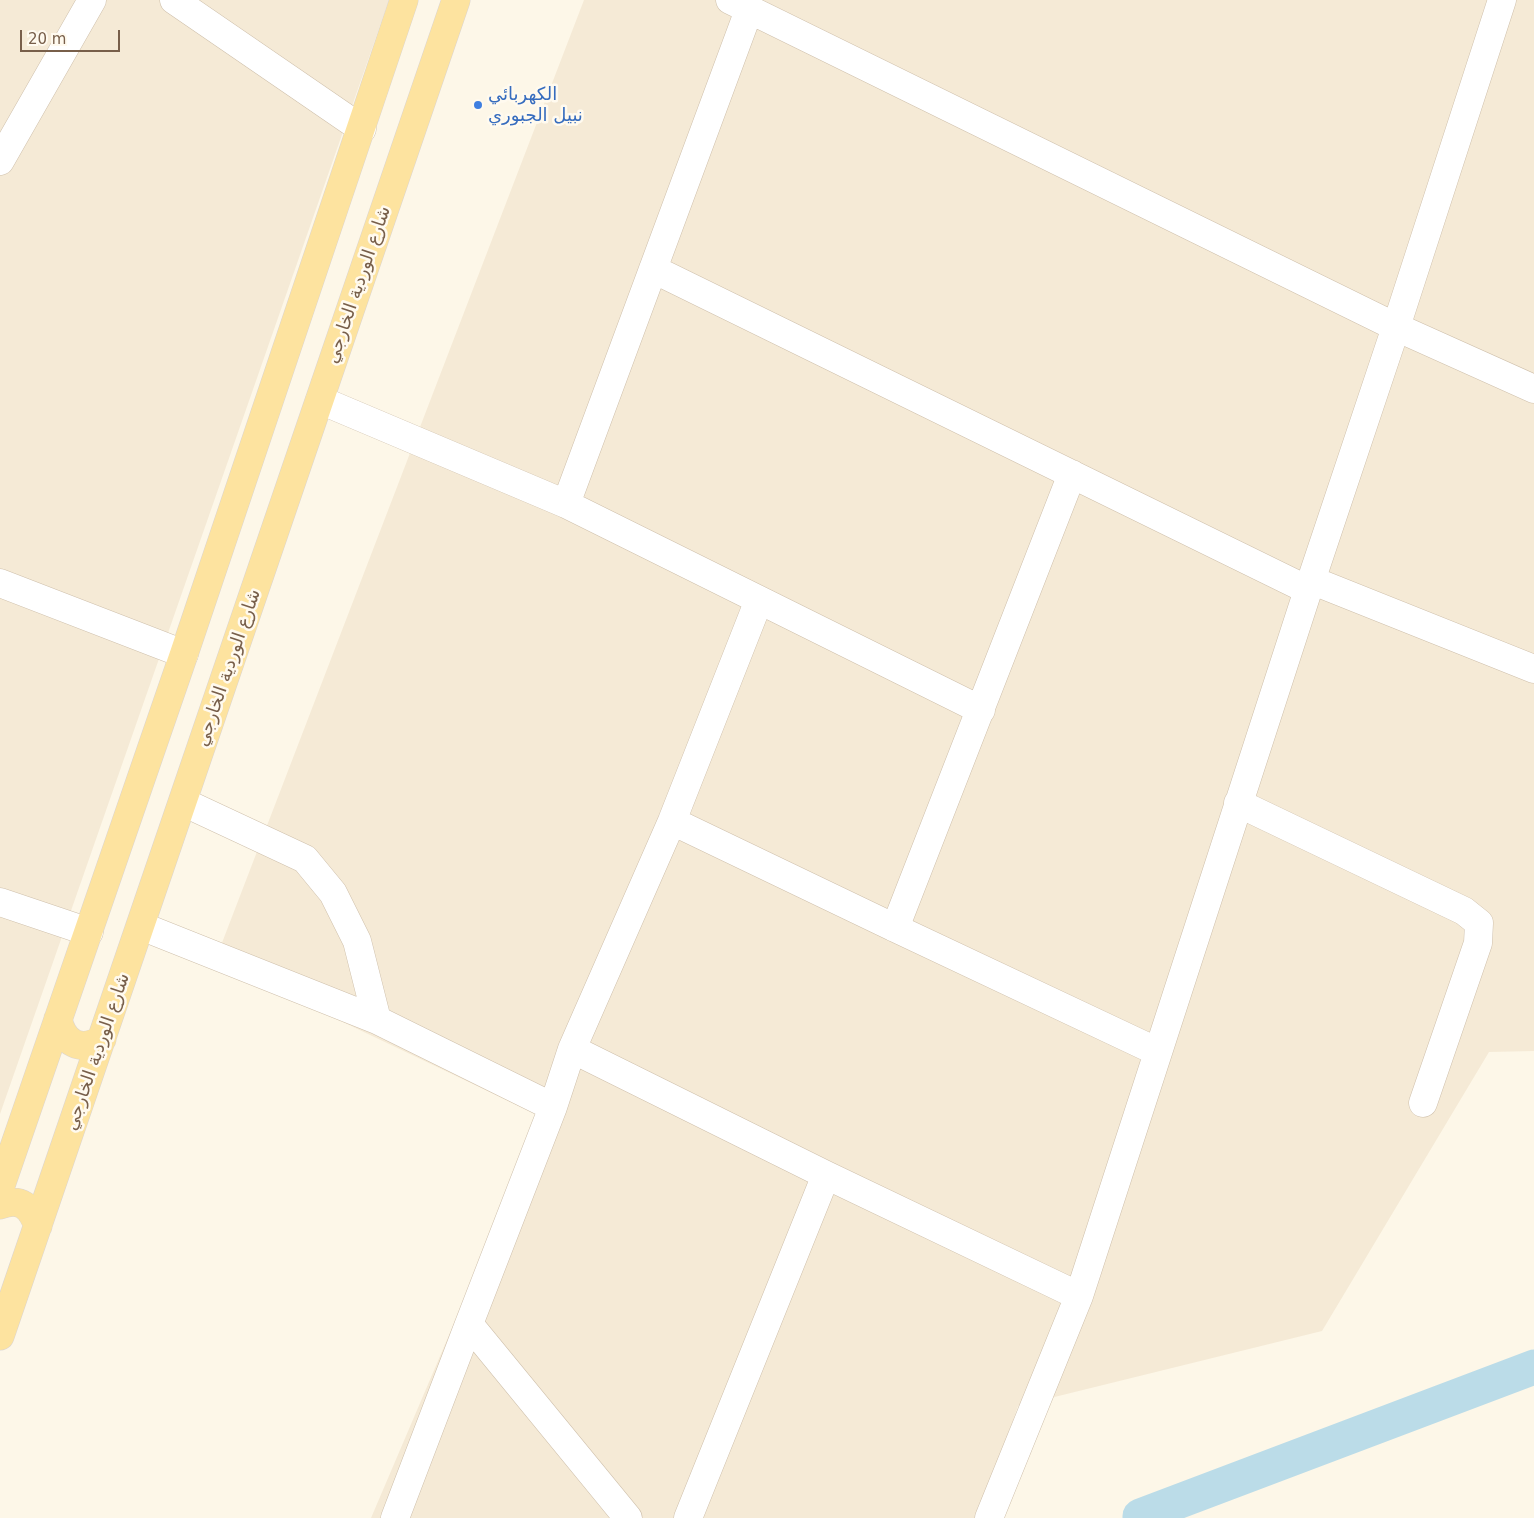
<!DOCTYPE html>
<html>
<head>
<meta charset="utf-8">
<style>
  body { margin:0 }
  #map { position:relative; width:1534px; height:1518px; overflow:hidden; background:#fdf7e8; font-family:"DejaVu Sans",sans-serif }
  canvas { display:block }
  .scale { position:absolute; left:20px; top:30px; width:100px; height:22px; box-sizing:border-box; border:2px solid #785f4a; border-top:0; padding-left:6px; font-size:15px; line-height:18px; white-space:nowrap; color:#785f4a; -webkit-text-stroke:4px #fffaef; paint-order:stroke }
</style>
</head>
<body>
<div id="map">
<canvas width="1534" height="1518"></canvas>
<div class="scale">20 m</div>
</div>
<script>
const ctx = document.querySelector('canvas').getContext('2d');
ctx.lineJoin = 'round';
function fill(path, color) { ctx.fillStyle = color; ctx.fill(path, 'evenodd'); }
function trace(path, color, width, dash) { ctx.strokeStyle = color; ctx.lineWidth = width; ctx.lineCap = dash ? 'butt' : 'round'; ctx.setLineDash(dash || []); ctx.stroke(path); }
function write(font, color, halo, rows, align = 'center') {
  ctx.font = font + ' "DejaVu Sans",Vazirmatn,sans-serif'; ctx.lineWidth = 5; ctx.setLineDash([]); ctx.textBaseline = 'middle'; ctx.strokeStyle = halo; ctx.fillStyle = color; for (const [text, x, y, turn = 0] of rows) {
    ctx.save(); ctx.translate(x, y); ctx.rotate((+turn || 0) * Math.PI / 180); ctx.textAlign = isNaN(turn) ? turn : align; if (halo) ctx.strokeText(text, 0, 0); ctx.fillText(text, 0, 0); ctx.restore();
  }
}
fill(new Path2D(`
  M0 0H389L0 1114Z
  M584 0H1534V1051L1489 1052 1322 1331 1018 1406 978 1518H371L542 1117 215 961Z`), '#f5ead6');
trace(new Path2D(`
  M1140 1518V1516L1534 1367`), '#bbdce8', 35);
const minor = new Path2D(`
  M174 0 362 129
  M730 0 1396 327 1534 389
  M0 161 92 0
  M653 269 1308 590
  M320 400 566 504 981 710
  M566 504 749 10
  M1311 580 1534 669
  M0 583 184 654
  M183 802 305 859 333 893 357 941 377 1020
  M1238 803 1464 911 1479 923 1478 943 1423 1103
  M672 821 895 928 1158 1052
  M0 902 89 932
  M141 926 377 1020 553 1107
  M895 928 1072 474
  M572 1049 826 1175 1079 1296
  M395 1518 469 1324
  M628 1518 469 1324 553 1107 572 1049 672 821 759 600
  M688 1518 826 1175
  M989 1518 1079 1296 1308 590 1396 327 1502 0`);
const major = new Path2D(`
  M58 1019C63 1043 81 1053 102 1039
  M0 1188 184 654 404 0
  M0 1205C21 1197 31 1207 38 1226
  M0 1336 456 0`);
trace(minor, '#cfc0ac', 29);
trace(major, '#dcd5d0', 29);
trace(minor, '#fff', 28);
trace(major, '#fde39f', 28);
for (const [x, y, r, color] of [
  [478,105,5,"#3f7fe0"]
]) { const dot = new Path2D(); dot.arc(x, y, r, 0, 2 * Math.PI); ctx.fillStyle = color; ctx.fill(dot); trace(dot, '#fffaef', 2); }
write('18px', '#366cbe', '#fffaef', [
  ["الكهربائي",488,95],
  ["نبيل الجبوري",488,116]
], 'left');
write('18px', '#785f4a', '#fffaef', [
  ["شارع الوردية الخارجي",359,285,-71],
  ["شارع الوردية الخارجي",229,668,-71],
  ["شارع الوردية الخارجي",98,1052,-71]
]);
</script>
</body>
</html>
